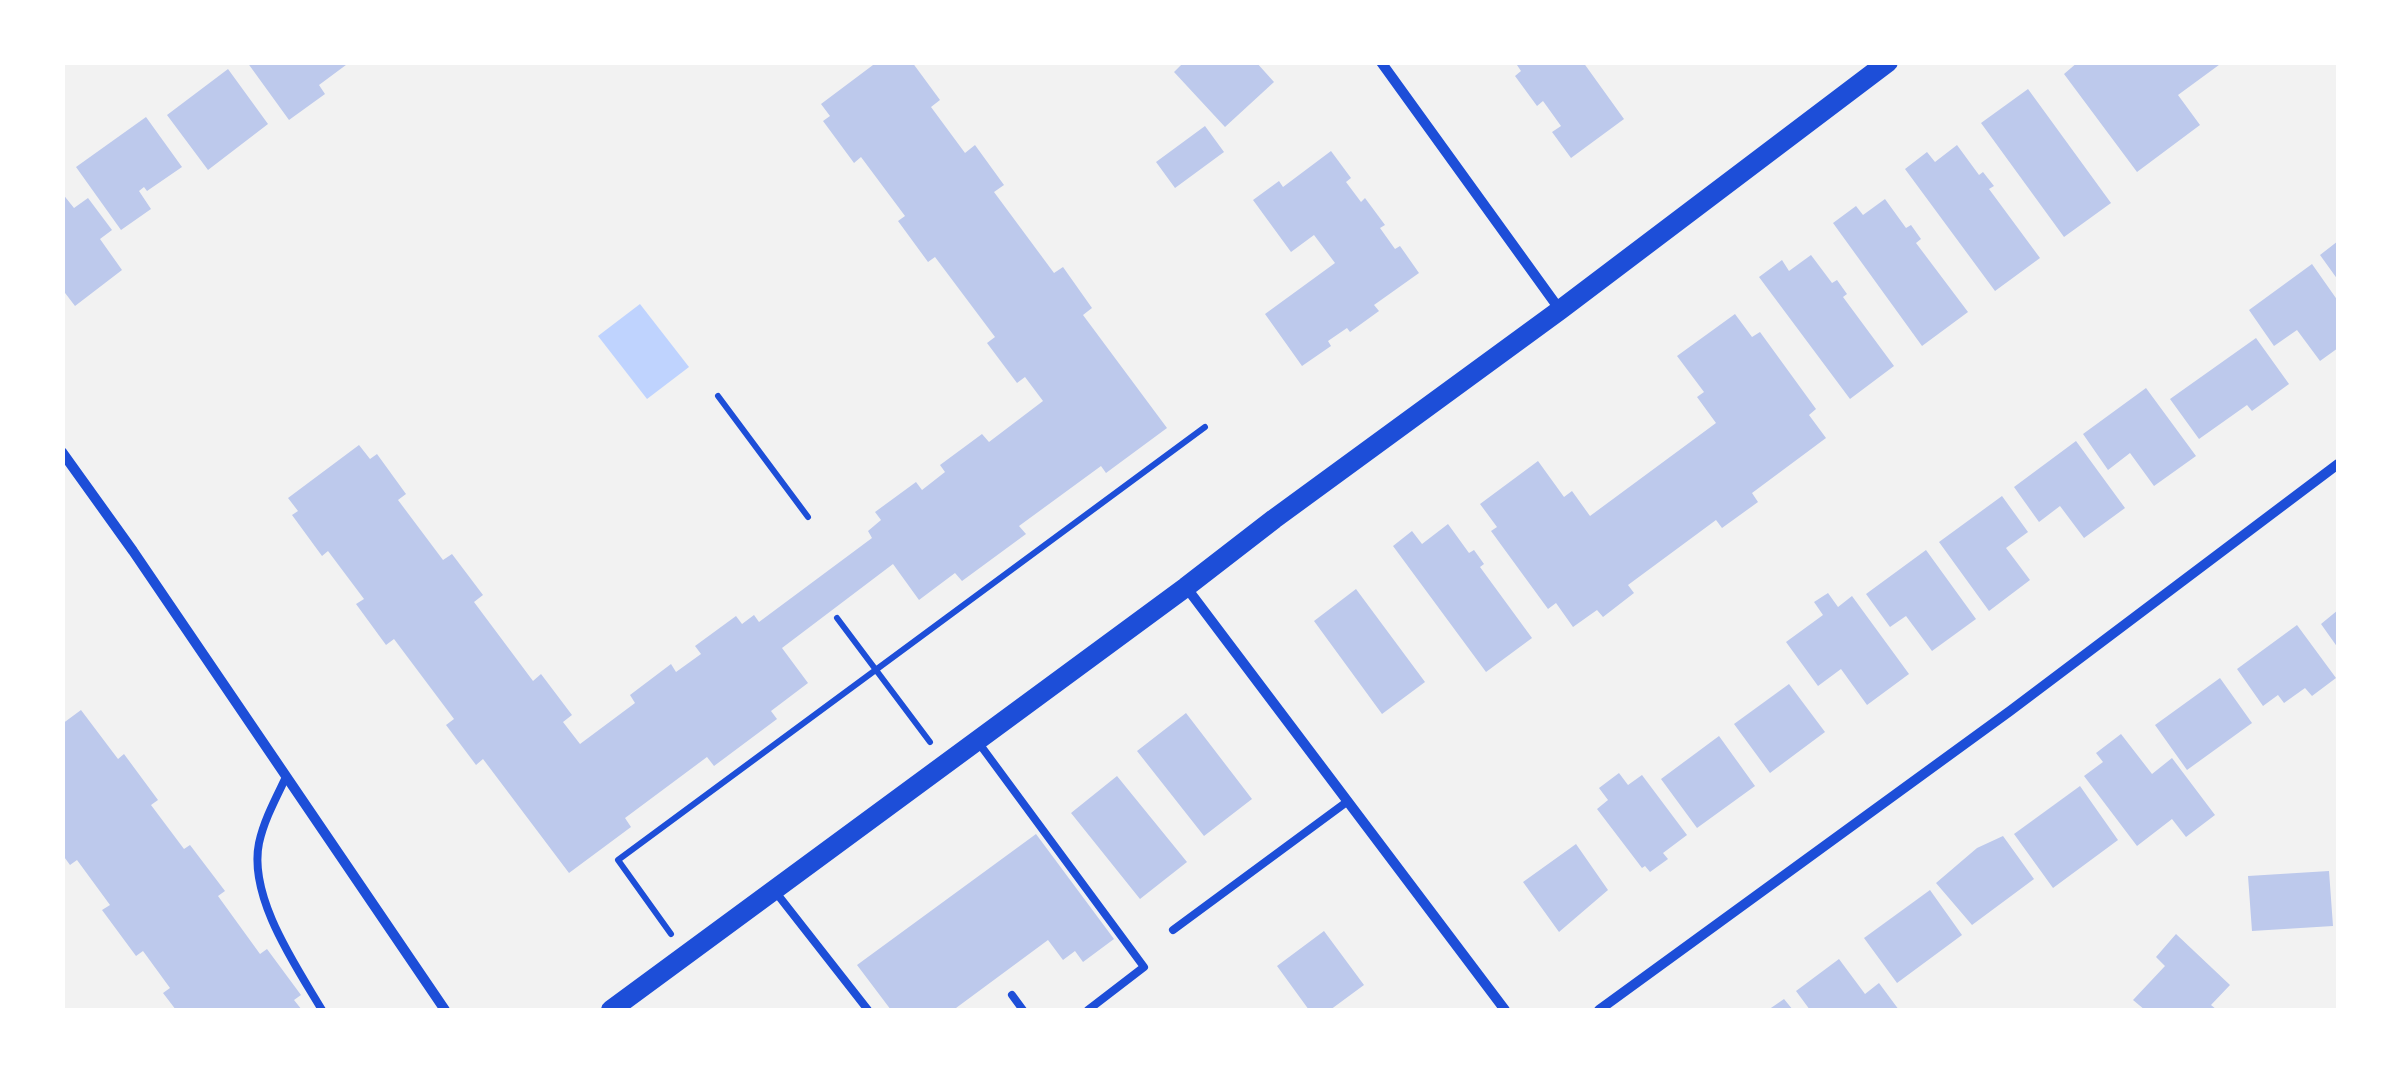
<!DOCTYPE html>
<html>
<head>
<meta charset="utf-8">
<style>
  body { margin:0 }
  #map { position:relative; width:2401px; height:1073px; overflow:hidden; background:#f2f2f2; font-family:"DM Sans",sans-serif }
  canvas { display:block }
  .frame { position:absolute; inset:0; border:65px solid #fff; pointer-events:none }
</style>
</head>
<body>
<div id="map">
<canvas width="2401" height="1073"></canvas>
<div class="frame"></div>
</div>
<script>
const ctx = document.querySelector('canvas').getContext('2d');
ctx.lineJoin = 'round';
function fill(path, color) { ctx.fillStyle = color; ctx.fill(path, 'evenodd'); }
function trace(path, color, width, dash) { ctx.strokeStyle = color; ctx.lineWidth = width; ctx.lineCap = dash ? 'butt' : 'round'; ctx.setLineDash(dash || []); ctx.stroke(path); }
fill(new Path2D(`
  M640 304 689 367 647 399 598 336Z`), '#bfd3fe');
fill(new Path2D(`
  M247 62H350L319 85 325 94 289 120Z
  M877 62H898L900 65 904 62H912L940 100 931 107 965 153 975 145 1004 185 994 192 1054 273 1063 267 1092 308 1083 315 1167 428 1106 473 1101 466 1019 526 1026 534 962 581 955 573 919 600 893 564 782 648 808 683 771 711 777 719 714 766 707 757 625 818 631 827 569 873 483 759 476 765 446 725 454 719 394 639 386 645 356 604 364 599 328 551 322 556 292 515 298 511 288 498 359 445 370 459 377 454 406 494 398 500 443 560 452 554 483 595 474 602 533 681 541 674 572 715 563 722 580 744 635 703 630 695 671 664 676 672 701 654 695 646 736 616 742 624 754 615 759 622 872 538 868 531 881 520 875 512 916 482 922 490 945 472 940 465 982 434 989 442 1043 401 1025 377 1017 383 987 343 995 337 935 257 928 262 898 221 905 216 861 157 854 163 823 121 830 116 821 104Z
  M1184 62H1256L1274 82 1225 127 1174 72Z
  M1515 62H1583L1624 119 1571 158 1552 132 1561 126 1543 101 1537 106 1515 76 1521 71Z
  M2078 62H2223L2178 95 2200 125 2137 172 2064 74Z
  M228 69 268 124 208 170 167 115Z
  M2028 89 2111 203 2064 237 1981 123Z
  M146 117 182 167 147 191 144 187 139 191 151 209 121 230 76 167Z
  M1205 126 1224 152 1175 188 1156 162Z
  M1957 145 1979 175 1983 172 1994 186 1989 189 2040 258 1995 291 1905 169 1927 152 1935 162Z
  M1331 151 1351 178 1346 182 1361 202 1365 198 1385 225 1380 228 1395 249 1400 246 1419 273 1374 305 1379 311 1350 332 1347 328 1328 341 1331 346 1302 366 1265 314 1335 263 1314 235 1291 252 1253 200 1279 181 1283 187Z
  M62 193 74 208 88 198 112 230 100 239 122 270 75 306 62 289Z
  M1885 199 1906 228 1911 225 1921 239 1916 243 1968 312 1922 346 1833 223 1856 206 1863 215Z
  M2338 241V280L2320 255Z
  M1811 255 1832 283 1837 280 1847 294 1843 297 1894 366 1850 399 1759 277 1782 260 1789 271Z
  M2312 264 2338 301V348L2320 361 2297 330 2274 346 2249 310Z
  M1735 314 1752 337 1760 332 1816 409 1809 415 1826 438 1752 493 1758 502 1722 528 1716 520 1628 585 1634 593 1603 617 1597 610 1573 627 1556 603 1548 609 1491 531 1497 527 1480 504 1538 461 1564 497 1572 491 1590 516 1716 423 1697 397 1704 392 1677 356Z
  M2256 338 2289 384 2252 411 2247 405 2199 439 2170 399Z
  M2146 388 2196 456 2154 486 2130 453 2108 470 2083 434Z
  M2076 441 2125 508 2084 538 2060 506 2039 522 2014 487Z
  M2002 496 2028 532 2006 548 2030 580 1989 611 1939 542Z
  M1448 524 1469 553 1474 550 1484 564 1480 567 1532 638 1486 672 1393 546 1412 531 1422 544Z
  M1926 550 1976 619 1932 651 1906 616 1890 627 1866 594Z
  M1356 589 1425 682 1382 714 1314 621Z
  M1828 593 1838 607 1852 596 1909 674 1867 705 1841 669 1818 686 1786 642 1823 615 1814 602Z
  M2338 610V648L2321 624Z
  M2297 625 2336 678 2312 696 2305 688 2284 703 2278 695 2263 706 2237 669Z
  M2220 678 2252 723 2187 770 2155 725Z
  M1789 684 1825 732 1770 773 1734 724Z
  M81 710 118 759 124 754 158 800 151 805 184 849 190 845 225 891 218 896 260 954 267 949 301 995 294 1000 302 1010H176L163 993 170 988 143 951 136 956 102 910 110 905 77 860 70 865 62 854V724Z
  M1186 713 1252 799 1204 836 1137 751Z
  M2121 734 2152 774 2172 758 2215 815 2186 837 2172 819 2137 846 2084 776 2103 762 2096 753Z
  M1719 736 1755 786 1697 828 1661 779Z
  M1619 773 1628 785 1642 775 1687 835 1663 853 1668 859 1650 872 1645 866 1642 868 1597 809 1608 800 1599 788Z
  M1117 776 1187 862 1140 899 1071 813Z
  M2080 786 2118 840 2053 888 2014 834Z
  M1036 834 1114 939 1083 962 1075 951 1063 960 1048 940 956 1008 958 1010H891L857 965Z
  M2003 836 2034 879 1972 925 1936 883 1977 848Z
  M1576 844 1608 890 1559 932 1523 882Z
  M2329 871 2333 926 2252 931 2248 876Z
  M1930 890 1962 935 1897 983 1864 938Z
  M1324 931 1364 985 1330 1010H1309L1277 966Z
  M2176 934 2230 985 2211 1005 2217 1010H2145L2133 1000 2165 966 2156 957Z
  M1839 959 1865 994 1879 983 1899 1010H1810L1796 991Z
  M1784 999 1793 1010H1768Z`), '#bdc9ec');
trace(new Path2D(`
  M718 396 808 517
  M837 618 930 742
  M671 934 618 860 1205 427`), '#1d4ed8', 6);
trace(new Path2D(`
  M978 742 1144 967 1088 1010
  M286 777C276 798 264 820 259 843 248 897 296 966 322 1010
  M774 890 868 1010
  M1173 930 1348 801
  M1012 995 1023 1010`), '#1d4ed8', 8);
trace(new Path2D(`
  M1381 62 1560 310
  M62 452 133 551 445 1010
  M1186 587 1505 1010
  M1599 1010 2010 711 2338 464`), '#1d4ed8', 10);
trace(new Path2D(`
  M611 1010 1186 587 1274 519 1560 310 1888 62`), '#1d4ed8', 20);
</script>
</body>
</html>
